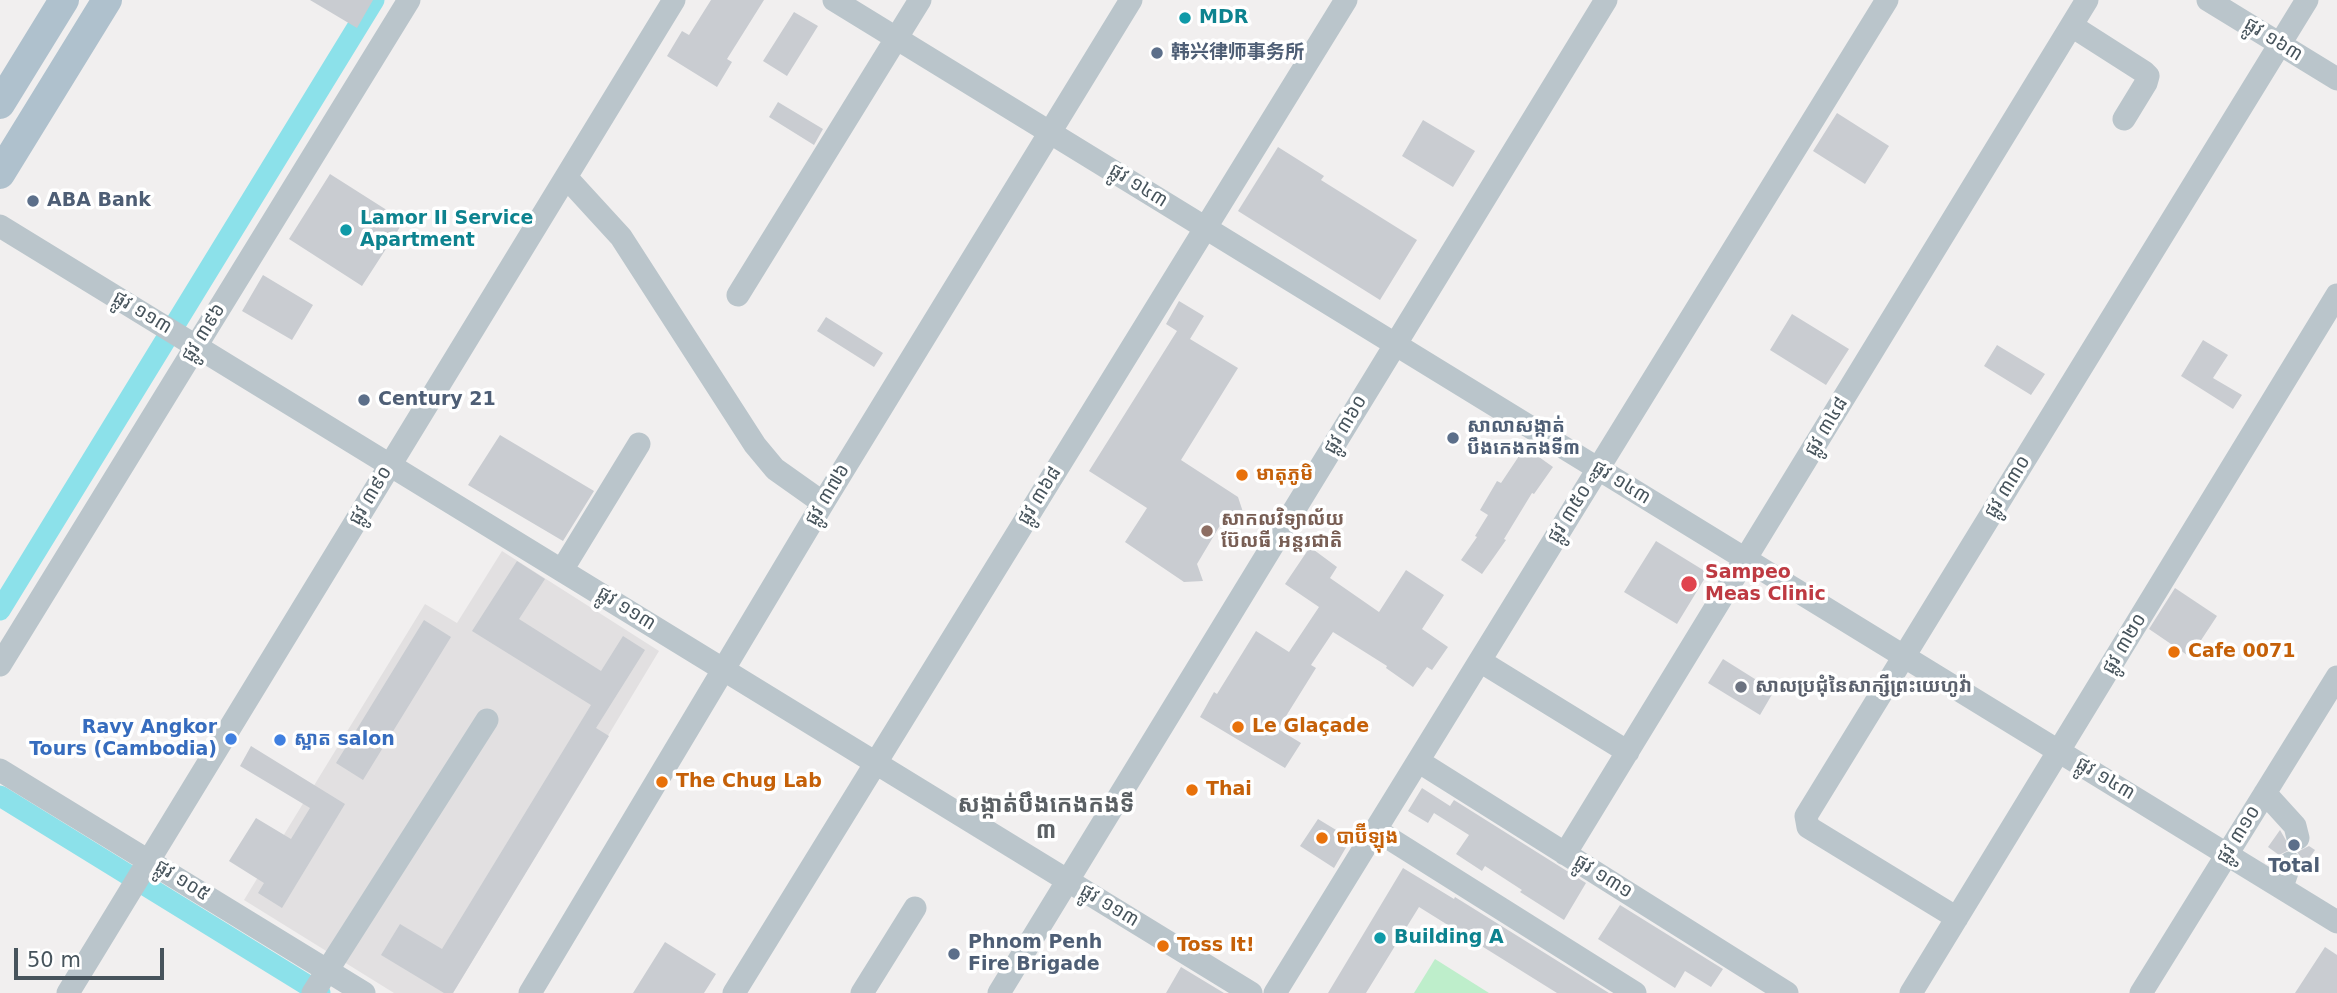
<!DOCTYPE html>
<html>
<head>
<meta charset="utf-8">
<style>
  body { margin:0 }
  #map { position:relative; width:2337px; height:993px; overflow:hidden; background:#f1efef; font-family:"DejaVu Sans",sans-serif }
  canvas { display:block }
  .scale { position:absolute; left:14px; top:948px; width:150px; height:32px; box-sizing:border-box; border:4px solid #47545c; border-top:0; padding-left:9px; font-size:21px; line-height:24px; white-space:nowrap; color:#47545c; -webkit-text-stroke:5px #fff; paint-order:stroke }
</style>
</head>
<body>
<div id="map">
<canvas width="2337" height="993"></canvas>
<div class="scale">50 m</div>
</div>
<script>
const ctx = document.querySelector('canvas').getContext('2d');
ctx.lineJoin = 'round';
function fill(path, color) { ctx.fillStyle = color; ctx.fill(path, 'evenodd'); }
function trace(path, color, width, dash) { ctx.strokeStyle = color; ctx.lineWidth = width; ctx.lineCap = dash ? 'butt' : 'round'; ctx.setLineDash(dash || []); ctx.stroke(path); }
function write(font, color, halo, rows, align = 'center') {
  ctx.font = font + ' "DejaVu Sans","Noto Sans SC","Noto Sans Khmer",sans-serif'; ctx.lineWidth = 7; ctx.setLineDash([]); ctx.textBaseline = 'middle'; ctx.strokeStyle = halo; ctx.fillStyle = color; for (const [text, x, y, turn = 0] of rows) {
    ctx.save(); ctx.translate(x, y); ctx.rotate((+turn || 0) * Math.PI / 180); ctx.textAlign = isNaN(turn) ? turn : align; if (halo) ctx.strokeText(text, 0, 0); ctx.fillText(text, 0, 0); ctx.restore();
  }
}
fill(new Path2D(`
  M502 551 659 651 453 993H394L244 900 425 604 457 623Z`), '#e2e0e1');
fill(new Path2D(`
  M1435 959 1489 993H1414Z`), '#beeecb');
trace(new Path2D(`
  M0 610 374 0
  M0 796 320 993`), '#8ce1ea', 21);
fill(new Path2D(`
  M310 0H373L357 28Z
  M711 0H764L727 59 732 62 717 87 667 56 682 31 689 35Z
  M794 12 818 26 787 76 763 61Z
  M778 102 823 129 814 145 769 117Z
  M1837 113 1889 146 1865 184 1813 151Z
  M1423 120 1475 151 1453 187 1402 156Z
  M1278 147 1324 176 1321 180 1417 240 1380 300 1238 211Z
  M330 174 404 221 362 286 289 239Z
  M263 275 313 305 292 340 242 311Z
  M1179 301 1204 316 1190 339 1238 368 1181 460 1238 497 1243 512 1225 517 1197 564 1203 581 1184 582 1125 542 1147 508 1089 471 1177 331 1166 324Z
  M1792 314 1849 349 1826 385 1770 350Z
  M826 317 883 353 874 367 817 331Z
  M2203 340 2228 355 2213 378 2242 395 2233 409 2181 376Z
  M1997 345 2045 374 2031 395 1984 366Z
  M500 435 594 491 563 541 468 485Z
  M1525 447 1553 467 1534 494 1532 493 1504 539 1506 540 1482 574 1461 560 1477 537 1475 536 1488 515 1480 510 1497 481 1501 483Z
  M1656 541 1708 573 1677 624 1624 592Z
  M1310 547 1337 567 1330 578 1379 612 1406 570 1444 595 1422 629 1448 647 1432 670 1427 667 1413 687 1386 668 1387 666 1333 632 1311 665 1316 668 1278 729 1301 743 1285 768 1200 717 1214 692 1217 694 1256 631 1289 652 1319 607 1285 584Z
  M517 561 545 579 519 619 601 671 623 636 645 650 596 728 609 736 453 993H444L381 955 400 924 442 949 591 705 472 631Z
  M2175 588 2217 616 2190 657 2149 629Z
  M424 620 451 637 363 780 336 763Z
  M1723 659 1774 691 1760 715 1708 683Z
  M251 746 345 804 282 908 258 893 264 883 229 861 256 818 291 839 310 808 240 766Z
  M1422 788 1450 806 1454 800 1586 883 1564 920 1520 892 1522 890 1485 866 1482 871 1456 854 1469 835 1434 813 1428 823 1408 811Z
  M1318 819 1351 839 1334 868 1300 846Z
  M2280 830 2291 849 2279 855 2268 847Z
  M2309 846 2315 850 2303 867V860L2297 852Z
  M1403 868 1454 899 1455 897 1609 993H1557L1419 907 1366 993H1328Z
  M1620 905 1723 969 1711 987 1685 971 1675 988 1598 939Z
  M665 942 716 974 704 993H633Z
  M2325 947 2337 955V993H2295Z
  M1181 967 1224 993H1166Z`), '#c9ccd1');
trace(new Path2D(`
  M834 0 2337 922
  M2208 0 2337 79
  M2072 26 2144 72 2148 76 2146 83 2124 119
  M566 177 621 237 755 445 775 469 823 503
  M0 226 1251 993
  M738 295 920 0
  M562 570 639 444
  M1480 661 1628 752
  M0 665 409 0
  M1418 761 1787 993
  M0 770 364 993
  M2265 793 2295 826 2298 838
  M1376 830 1635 993
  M1565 854 2087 0
  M2282 887 2290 863
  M1957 918 1808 827 1806 816 2307 0
  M68 993 674 0
  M313 993 487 720
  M530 993 823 503 1131 0
  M734 993 1346 0
  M862 993 915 908
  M999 993 1606 0
  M1275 993 1887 0
  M1911 993 2337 295
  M2141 993 2337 677`), '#bac5cb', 23);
trace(new Path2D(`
  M0 104 64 0
  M0 174 107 0`), '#afc1cd', 30);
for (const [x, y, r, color] of [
  [1185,18,7,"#0f9aa8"],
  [1157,53,7,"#5c6f8a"],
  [33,201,7,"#5c6f8a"],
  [346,230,7,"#0f9aa8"],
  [364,400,7,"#5c6f8a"],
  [1453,438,7,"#5c6f8a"],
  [1242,475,7,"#e8710a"],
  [1207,531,7,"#8d6e63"],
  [1689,584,9,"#e0444e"],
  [2174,652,7,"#e8710a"],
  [1741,687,7,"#6b7280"],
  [1238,727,7,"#e8710a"],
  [231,739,7,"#3f7fe0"],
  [280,740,7,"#3f7fe0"],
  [662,782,7,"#e8710a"],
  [1192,790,7,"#e8710a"],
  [1322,838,7,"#e8710a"],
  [2294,845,7,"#5c6f8a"],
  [1380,938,7,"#0f9aa8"],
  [1163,946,7,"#e8710a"],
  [954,954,7,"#5c6f8a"]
]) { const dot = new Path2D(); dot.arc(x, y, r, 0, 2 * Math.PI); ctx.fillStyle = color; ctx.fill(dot); trace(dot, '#fff', 2.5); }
write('bold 19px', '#0d838f', '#fff', [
  ["MDR",1199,18],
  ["Lamor II Service",360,219],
  ["Apartment",360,241],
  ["Building A",1394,938]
], 'left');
write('19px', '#47545c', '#fff', [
  ["ផ្លូវ ១៦៣",2273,40,32],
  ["ផ្លូវ ១៤៣",1138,186,32],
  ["ផ្លូវ ១១៣",142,313,31],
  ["ផ្លូវ ៣៩៦",204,333,-58],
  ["ផ្លូវ ៣៦០",1346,425,-59],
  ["ផ្លូវ ៣៤៨",1827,427,-59],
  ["ផ្លូវ ១៤៣",1621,483,32],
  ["ផ្លូវ ៣៣០",2008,487,-58],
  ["ផ្លូវ ៣៧៦",828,495,-59],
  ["ផ្លូវ ៣៩០",371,496,-59],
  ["ផ្លូវ ៣៦៨",1040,496,-58],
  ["ផ្លូវ ៣៥០",1570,514,-58],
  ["ផ្លូវ ១១៣",626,609,32],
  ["ផ្លូវ ៣២០",2125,644,-59],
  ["ផ្លូវ ១៤៣",2105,779,31],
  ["ផ្លូវ ៣១០",2239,835,-58],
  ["ផ្លូវ ១៣១",1603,877,32],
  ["ផ្លូវ ១០៥",182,881,32],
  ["ផ្លូវ ១១៣",1109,906,31]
]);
write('bold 19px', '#4e5e75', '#fff', [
  ["韩兴律师事务所",1171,53],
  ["ABA Bank",47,201],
  ["Century 21",378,400],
  ["សាលាសង្កាត់",1467,427],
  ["បឹងកេងកងទី៣",1467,449],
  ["Total",2294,867,"center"],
  ["Phnom Penh",968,943],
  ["Fire Brigade",968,965]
], 'left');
write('bold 19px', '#c56008', '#fff', [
  ["មាតុភូមិ",1256,475],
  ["Cafe 0071",2188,652],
  ["Le Glaçade",1252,727],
  ["The Chug Lab",676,782],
  ["Thai",1206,790],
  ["បាប៊ីឡុង",1336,838],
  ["Toss It!",1177,946]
], 'left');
write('bold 19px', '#785e54', '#fff', [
  ["សាកលវិទ្យាល័យ",1221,520],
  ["ប៊ែលធី អន្តរជាតិ",1221,542]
], 'left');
write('bold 19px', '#be3a42', '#fff', [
  ["Sampeo",1705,573],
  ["Meas Clinic",1705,595]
], 'left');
write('bold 19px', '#5b616d', '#fff', [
  ["សាលប្រជុំនៃសាក្សីព្រះយេហូវ៉ា",1755,687]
], 'left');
write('bold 19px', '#366cbe', '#fff', [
  ["Ravy Angkor",217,728],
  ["Tours (Cambodia)",217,750],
  ["ស្អាត salon",294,740,"left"]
], 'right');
write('bold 23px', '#5b6064', '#fff', [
  ["សង្កាត់បឹងកេងកងទី",1046,806],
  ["៣",1046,832]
]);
</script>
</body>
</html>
